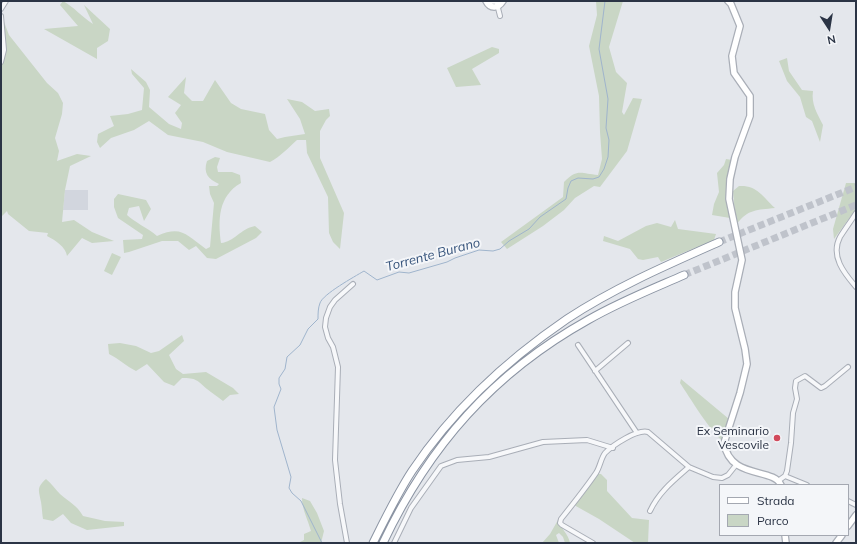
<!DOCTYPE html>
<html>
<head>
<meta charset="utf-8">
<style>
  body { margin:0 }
  #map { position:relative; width:857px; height:544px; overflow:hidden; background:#e4e7ec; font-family:Mulish,sans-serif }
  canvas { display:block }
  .frame { position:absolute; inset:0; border:2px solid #2b3445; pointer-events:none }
  .legend { position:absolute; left:719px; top:484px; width:130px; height:52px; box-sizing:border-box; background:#f4f6f9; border:1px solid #a4a8b1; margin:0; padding:5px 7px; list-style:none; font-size:12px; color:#2b3445 }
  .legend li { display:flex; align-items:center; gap:8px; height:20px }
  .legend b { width:20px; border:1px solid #a4a8b1 }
  .north { position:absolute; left:809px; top:8px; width:40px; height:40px; -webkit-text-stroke:3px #f4f6f9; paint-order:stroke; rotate:168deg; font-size:11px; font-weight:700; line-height:16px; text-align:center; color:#2b3445 }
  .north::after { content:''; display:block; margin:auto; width:14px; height:18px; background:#2b3445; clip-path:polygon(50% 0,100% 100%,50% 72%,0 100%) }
</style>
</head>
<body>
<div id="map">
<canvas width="857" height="544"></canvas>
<div class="frame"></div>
<ul class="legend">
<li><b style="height:5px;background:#fff"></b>Strada</li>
<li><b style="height:11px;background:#c9d6c5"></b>Parco</li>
</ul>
<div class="north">N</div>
</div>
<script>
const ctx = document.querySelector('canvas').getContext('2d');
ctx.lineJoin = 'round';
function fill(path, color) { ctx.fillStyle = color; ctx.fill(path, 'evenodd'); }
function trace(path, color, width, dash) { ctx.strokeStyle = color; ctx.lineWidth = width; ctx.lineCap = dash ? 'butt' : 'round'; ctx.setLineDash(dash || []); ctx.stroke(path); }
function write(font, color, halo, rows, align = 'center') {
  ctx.font = font + ' Mulish,sans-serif'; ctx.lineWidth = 4; ctx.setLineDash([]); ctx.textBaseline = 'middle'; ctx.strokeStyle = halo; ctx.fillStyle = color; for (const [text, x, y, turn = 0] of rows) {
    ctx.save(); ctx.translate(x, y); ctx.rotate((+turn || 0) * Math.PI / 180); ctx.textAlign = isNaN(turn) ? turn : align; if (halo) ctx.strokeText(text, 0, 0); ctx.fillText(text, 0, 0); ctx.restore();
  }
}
fill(new Path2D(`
  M65 190H88V210H63Z`), '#d2d6de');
fill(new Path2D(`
  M63 1C74 7 82 17 93 24L84 5 110 29 108 41 97 48V59L44 29 78 26 60 5Z
  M596 1H623L609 47 616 72 627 83 622 112 624 115 633 98 642 99 627 151 600 187 594 186 575 198 564 210 543 226 507 249 501 242 563 197 564 182C578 168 581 174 598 175L602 159 600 132 599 96 589 46 597 15Z
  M1 14 9 35 47 83 58 93 63 103 62 114 55 138 59 151 57 161 77 154 91 156 70 166 65 190 62 222 74 220 92 232 114 241 92 243 82 238 67 256C66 247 55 240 47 236L48 233 29 231 8 214 7 211 1 217Z
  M492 47 499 49V53L472 69 481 85 456 87 447 68Z
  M787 58 789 71 802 90 813 91C811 104 817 113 823 125L820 142 812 121 806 117 800 97 787 81 779 61Z
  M131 69 146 82 150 90 149 107 169 124 181 129 182 123 175 113 181 105 168 97 186 77 184 93 192 101H203L215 80 231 103 241 109 265 114 269 130 277 139 285 137 305 134 300 119 287 99 302 102 315 111 329 109 330 116 326 120 320 131V158L344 213 340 249 333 242 329 233 328 197 307 153 306 140H297C288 148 281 156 270 162L227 152 203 142 168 135 149 121 134 130 111 138 100 148 97 142 98 134 114 126 110 116 128 114 142 110 144 88 132 74Z
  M215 157 220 158 217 167 218 172H232L240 175 241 183C218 196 218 220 221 243 234 242 240 229 255 226L262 232 256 238 216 259 207 258 196 246 189 250 178 241H162L129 252 124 253 123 240 142 239 143 235 118 218 114 207V199L118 194 146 200 151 209 144 221 139 206 129 208 127 215C134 222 148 228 157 236 182 225 186 235 206 249L210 247 214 203 210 194 209 186H217L219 184C208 179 203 173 207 161Z
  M726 159 732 160C726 178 727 199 730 218L712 215 714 204 719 192 717 173 724 165Z
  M846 183H856V209L834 239 833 229Z
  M739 186C757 185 762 196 775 208 757 210 748 209 737 224L735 215 733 191Z
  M675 220 678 229 716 234 714 240 661 262 658 257 643 260 638 259 630 249 603 241 604 236 618 241 646 226 657 223 671 227Z
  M112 253 121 257 112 275 104 271Z
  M182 335 184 341 169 355 176 369 183 374 206 372 233 388 239 394 230 395 223 401C218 397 212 393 207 389 197 380 196 378 182 378L174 386 164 382 147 364 136 371C126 366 119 359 109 354L108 344 120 343 136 346 151 353 159 351Z
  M681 379 729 419 723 441C711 433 689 396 680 383Z
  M598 474H601L607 480V491L632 518 649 520 648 543H635L599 519 574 505Z
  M46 479C52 484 55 489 60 494 70 503 76 504 83 516L105 521 124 522V526L87 530 71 523 63 514 53 521 43 519C42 513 42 508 41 502 39 490 36 488 46 479Z
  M302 498 310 501 317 513 324 531 321 543H298L304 540V534L311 531C308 520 302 509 302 498Z
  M558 520C561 529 568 533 570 543H565L563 537 559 533 556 535 559 543H542L550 534Z`), '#c9d6c5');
trace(new Path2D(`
  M322 543 301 501 292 493 289 488 291 477 277 430 274 407 281 389 279 384V378L285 369 287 357 300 345 308 329 318 319C318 314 318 308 320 303 323 294 354 277 364 271L377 280 399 272 409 273 447 262 455 258 479 250 493 251 500 249 509 241 529 229 540 217 566 199 568 188 571 181 578 178 593 179 599 177 604 169 608 157 609 140 606 128 608 99 599 49 605 1`), '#9fb4cc', 1);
trace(new Path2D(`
  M719 242 856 187
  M684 275 856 205`), '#bfc3cb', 7, [7, 3.5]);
const street = new Path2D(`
  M497 4 500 16
  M1 9 6 1
  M1 16 4 50 1 62
  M856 213C851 221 845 229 840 237 830 256 844 273 856 287
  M578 345 637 433
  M595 371 628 343
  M785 476 807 485
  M778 481 785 476 787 471 791 443 793 413 797 399 795 388 796 381 805 376 821 388 825 386 848 367
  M848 501 856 505
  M650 511C659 492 673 481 689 467
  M347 543 340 504 335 460 338 367 333 347 328 338 325 327 326 318 330 307 335 300 353 284
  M394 543 411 508 441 466 457 460 489 457 543 442 587 440 613 448
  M593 543 562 525 560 523 561 519C573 504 585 489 596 473 600 467 601 458 605 453 613 445 637 429 648 432L689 467 713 477 722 478 728 475 736 465`);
const secondary = new Path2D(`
  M486 1C490 9 498 9 503 1
  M489 1H496
  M728 1 731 4 740 26 732 56 734 73 750 96V116L735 157 730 179 729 199 742 260 735 292V308L745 349 747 364 740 393 724 443C730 480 773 467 781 485
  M848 526 856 515
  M785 535 786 543
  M836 543 842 535`);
const highway = new Path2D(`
  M373 543C385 519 397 494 412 471 452 411 507 360 567 319 614 288 667 265 719 242
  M383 543C429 446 493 373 588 320 619 302 652 289 684 275`);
trace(street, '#a9aeb7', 6);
trace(secondary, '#a9aeb7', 8);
trace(highway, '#8b94a3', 9);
trace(street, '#f7f8fa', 4);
trace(secondary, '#fff', 5.5);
trace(highway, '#fff', 7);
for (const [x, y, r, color] of [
  [777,438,4,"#d1495b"]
]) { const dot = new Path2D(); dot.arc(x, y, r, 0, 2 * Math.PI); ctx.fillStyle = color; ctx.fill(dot); trace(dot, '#f4f6f9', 1.5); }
write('12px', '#2b3445', '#f4f6f9', [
  ["Ex Seminario",769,431],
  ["Vescovile",769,445]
], 'right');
write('italic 13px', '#34527a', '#f4f6f9', [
  ["Torrente Burano",433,255,-15]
]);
</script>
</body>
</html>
